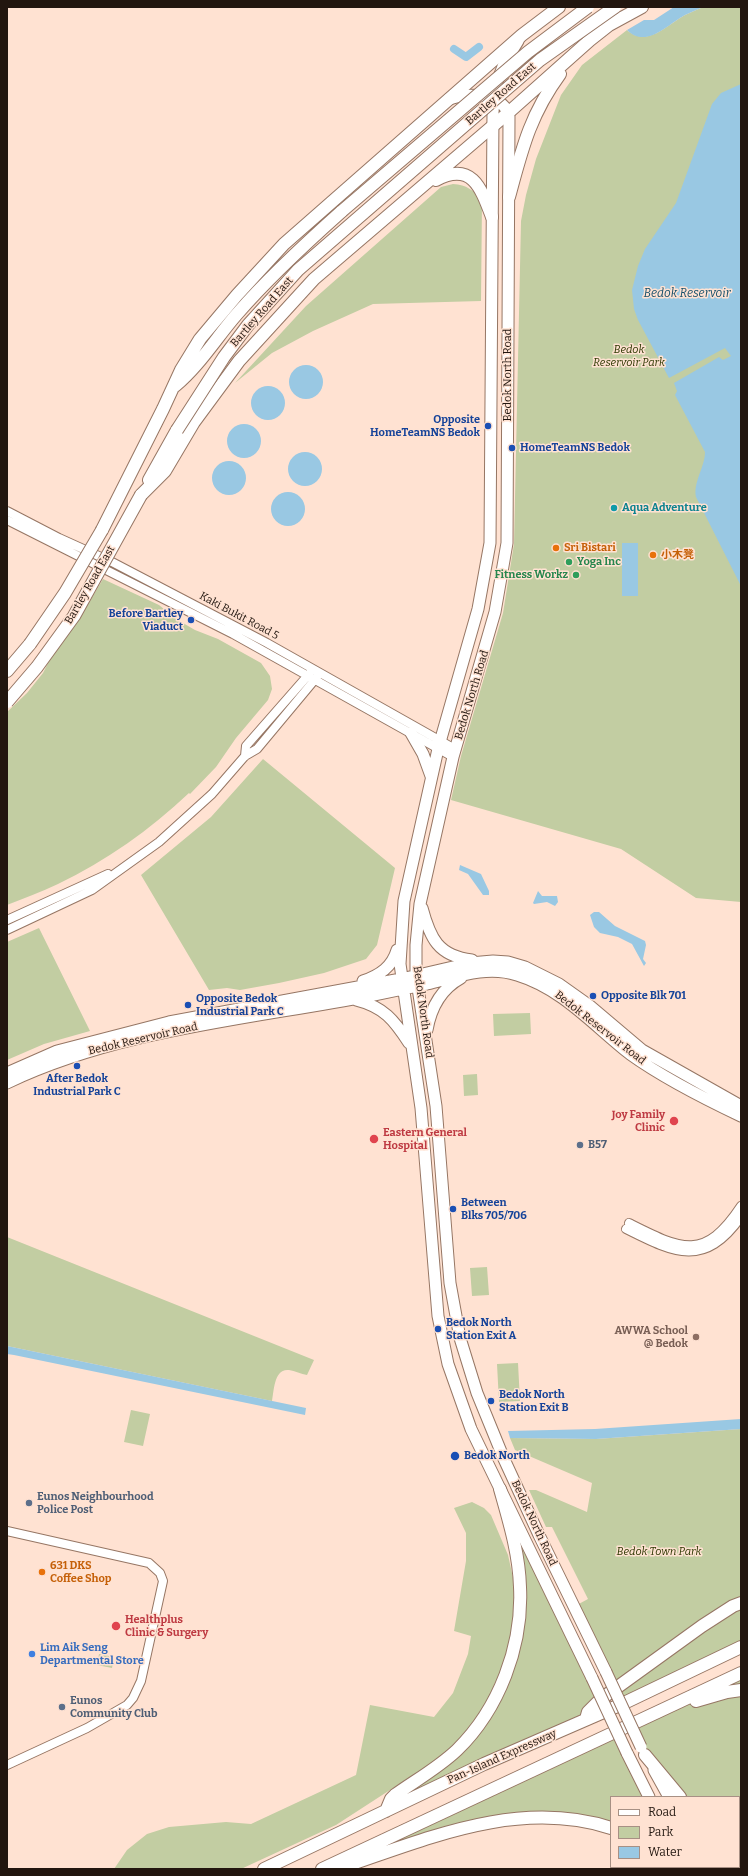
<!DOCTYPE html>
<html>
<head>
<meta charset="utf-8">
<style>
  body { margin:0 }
  #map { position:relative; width:748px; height:1876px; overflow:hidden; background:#ffe2d2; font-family:Bitter,serif }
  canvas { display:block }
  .frame { position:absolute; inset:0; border:8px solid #22160f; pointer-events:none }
  .legend { position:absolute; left:610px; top:1796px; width:130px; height:72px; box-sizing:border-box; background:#ffe2d2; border:1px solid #a79084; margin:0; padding:5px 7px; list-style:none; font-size:12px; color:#22160f }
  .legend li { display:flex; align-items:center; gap:8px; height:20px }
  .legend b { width:20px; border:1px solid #a79084 }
</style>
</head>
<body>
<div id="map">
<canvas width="748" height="1876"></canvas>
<div class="frame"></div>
<ul class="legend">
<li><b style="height:5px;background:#fff"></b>Road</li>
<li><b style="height:11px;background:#c2cda2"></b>Park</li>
<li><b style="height:11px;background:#99c8e3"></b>Water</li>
</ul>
</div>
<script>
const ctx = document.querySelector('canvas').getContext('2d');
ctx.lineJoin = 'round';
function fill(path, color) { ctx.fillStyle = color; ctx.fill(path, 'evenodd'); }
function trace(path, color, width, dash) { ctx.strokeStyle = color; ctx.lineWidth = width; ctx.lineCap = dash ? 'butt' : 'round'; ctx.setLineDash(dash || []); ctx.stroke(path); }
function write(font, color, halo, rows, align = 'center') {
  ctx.font = font + ' Bitter,"Noto Sans SC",serif'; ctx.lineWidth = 3; ctx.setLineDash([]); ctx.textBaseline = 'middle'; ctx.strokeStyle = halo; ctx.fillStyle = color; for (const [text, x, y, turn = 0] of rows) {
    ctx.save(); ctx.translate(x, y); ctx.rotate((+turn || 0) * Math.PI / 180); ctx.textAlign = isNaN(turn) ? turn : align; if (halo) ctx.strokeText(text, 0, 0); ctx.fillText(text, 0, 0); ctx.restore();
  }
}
fill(new Path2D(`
  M703 7H741V902L696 898 621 849 451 800 461 756 503 613 514 544 521 221 526 195 536 159 561 95 582 65 627 30C647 48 667 25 685 15 691 12 697 10 703 7Z
  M453 184C467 185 473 190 482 200L481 301 373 304 313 331 272 353 235 383 306 306 441 187Z
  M103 579 159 605 176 619 195 630 218 639 261 663 270 676 272 689 268 700 236 738 216 767 190 794 189 793C150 830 106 861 58 884 41 892 24 898 7 905V712L27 693 43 673 51 657 79 619Z
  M263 759 395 868 377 945 366 959 324 973 279 983 240 990 227 988 209 990 141 875 211 817Z
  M39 928 90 1031 44 1044 7 1060V942Z
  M530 1013 531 1034 494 1036 493 1014Z
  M477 1074 478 1095 464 1096 463 1075Z
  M7 1237 17 1241 314 1360 307 1375C301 1374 295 1371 289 1370 274 1368 274 1391 272 1401L7 1346Z
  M487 1267 489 1295 472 1296 470 1268Z
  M518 1363 520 1401 499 1402 497 1364Z
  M131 1410 150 1414 143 1446 124 1442Z
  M741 1429V1600L614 1686 575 1606 588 1599 552 1527H546L529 1490H536L587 1512 592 1483 515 1450 510 1438 596 1439Z
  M472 1502 484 1508 491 1515 508 1555 517 1596 510 1649 487 1701 469 1729 447 1753 336 1825 241 1869H114L127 1850 147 1834 169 1827 226 1822 251 1824 356 1775 370 1705 434 1717 453 1693 468 1654 471 1636 454 1631 466 1561V1533L454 1508Z
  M525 1540 601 1699 586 1719 409 1799H391L478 1725 515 1642V1545Z
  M741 1603V1647L622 1704 615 1689Z
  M99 1654 114 1657 112 1668 97 1665Z
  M741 1673V1864L739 1862V1797H669L631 1725Z
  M616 1731 649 1797H611V1828L516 1819 338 1868Z`), '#c2cda2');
fill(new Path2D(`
  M674 7H703C697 10 691 12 685 15 667 25 646 49 627 30L644 20H654Z
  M741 84V586L696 497C693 482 705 467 705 452L675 395 677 391 674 383 719 357 723 360 731 356 725 348 669 378 638 320 634 309 632 290 638 266 645 249 676 203 712 104 721 93Z
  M289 382a17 17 0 1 1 34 0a17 17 0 1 1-34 0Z
  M251 403a17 17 0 1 1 34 0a17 17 0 1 1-34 0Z
  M227 441a17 17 0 1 1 34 0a17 17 0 1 1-34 0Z
  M288 469a17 17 0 1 1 34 0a17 17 0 1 1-34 0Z
  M212 478a17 17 0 1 1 34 0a17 17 0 1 1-34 0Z
  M271 509a17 17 0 1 1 34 0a17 17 0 1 1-34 0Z
  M622 543H638V596H622Z
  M460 865 481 874 489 891V895H483L468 874 459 870Z
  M538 891 542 896H557L558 902 555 906 547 902 534 904 533 903Z
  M594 912H599L615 926 645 941 646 945 643 959 646 963 644 966 632 944 618 937 600 933 594 927 590 915Z
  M7 1346 306 1408 305 1415 14 1355 7 1354Z
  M741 1419V1429L596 1439 510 1438 508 1431 595 1429Z`), '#99c8e3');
trace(new Path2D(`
  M454 49 466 57 479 47`), '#99c8e3', 8);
const minor = new Path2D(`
  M7 511 59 538 112 562 267 643 455 749
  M7 520 233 634 453 757
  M245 756 246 746 310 673
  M7 920 108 874
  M7 930 92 890 159 842 212 794 245 756 257 749 317 677
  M629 1223C681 1249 704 1262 741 1206
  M626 1229C674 1253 704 1269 741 1217
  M7 1531 149 1563 160 1573 163 1581 141 1681 133 1698 127 1705 87 1728 7 1765`);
const major = new Path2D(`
  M518 41 504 64 495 87 493 112 490 543 478 609 438 749 404 901 400 964 421 1108 438 1316 448 1364 471 1429 592 1678
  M449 99C467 93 504 92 509 117L507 543 495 612 453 757 420 904 416 945V975L436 1106 450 1283 460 1338 477 1393 504 1459 539 1535 606 1672
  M411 733 423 754 431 776
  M422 908C430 938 438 956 472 960
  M363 981C380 975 392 967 397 950
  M356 1000C384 1007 394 1020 409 1043
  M427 1030C431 1007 441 989 461 978
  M7 1073 57 1051 169 1022 401 979 470 963 493 961 508 962 525 967 559 984 590 1006 642 1050 741 1106
  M7 1083C117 1030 250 1019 369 996 389 992 408 988 427 984 456 977 487 965 517 975 563 989 593 1025 630 1054 662 1077 705 1099 741 1116
  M627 1753 649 1797
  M654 1770 669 1797
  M739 1862 741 1864
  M719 1867 722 1869`);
const highway = new Path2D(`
  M436 180C472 161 481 188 492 217
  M509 197C522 149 530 115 560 74
  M175 386C200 365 216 338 237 314 269 277 305 244 342 211
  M149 480 177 430
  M141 495 165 471 194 422 239 361 314 279 508 113 590 40 609 25 642 7
  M102 530 163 409 181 370 200 339 237 295 284 244 522 35 559 7
  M7 671 30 644
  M696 1701 727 1692 741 1690
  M586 1719 588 1712 601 1699 702 1626 733 1606 741 1603
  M645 1755 680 1797
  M386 1811 391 1799 395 1795C416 1780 438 1768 457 1750 499 1709 523 1646 520 1587 519 1553 509 1521 500 1489
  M739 1824H741
  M702 1867 706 1869
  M340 1868C427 1839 518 1798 611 1828
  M264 1869 484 1764 622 1704 741 1647
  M322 1869 741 1673`);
trace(minor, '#967664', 10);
trace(major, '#967664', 13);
trace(highway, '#967664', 14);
trace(minor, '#fff', 8);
trace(major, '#fff', 11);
trace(highway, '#fff', 12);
const majorBridge = new Path2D(`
  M606 1672 641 1747
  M592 1678 627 1753`);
const highwayBridge = new Path2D(`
  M342 211 528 52 588 7
  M177 430 224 357 248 325 298 270 540 60 615 7
  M30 644 65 593 102 530
  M7 702 37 667 74 616 141 495`);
trace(majorBridge, '#967664', 13, []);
trace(highwayBridge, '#967664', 14, []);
trace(majorBridge, '#fff', 11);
trace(highwayBridge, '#fff', 12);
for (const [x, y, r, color] of [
  [488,426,4,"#1a4fb4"],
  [512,448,4,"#1a4fb4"],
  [614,508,4,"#0f9aa8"],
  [556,548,4,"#e8710a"],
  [653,555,4,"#e8710a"],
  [569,562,4,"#2e9e5b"],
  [576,575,4,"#2e9e5b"],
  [191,620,4,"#1a4fb4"],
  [593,996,4,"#1a4fb4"],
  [188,1005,4,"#1a4fb4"],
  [77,1066,4,"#1a4fb4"],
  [674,1121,5,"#e0444e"],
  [374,1139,5,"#e0444e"],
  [580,1145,4,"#5c6f8a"],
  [453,1209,4,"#1a4fb4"],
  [438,1329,4,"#1a4fb4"],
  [696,1337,4,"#8d6e63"],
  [491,1401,4,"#1a4fb4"],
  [455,1456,5,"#1a4fb4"],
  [29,1503,4,"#5c6f8a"],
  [42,1572,4,"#e8710a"],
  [116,1626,5,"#e0444e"],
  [32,1654,4,"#3f7fe0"],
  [62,1707,4,"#5c6f8a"]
]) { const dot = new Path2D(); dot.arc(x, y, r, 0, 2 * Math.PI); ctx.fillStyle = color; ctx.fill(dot); trace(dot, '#ffe2d2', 1.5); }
write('11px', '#22160f', '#ffe2d2', [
  ["Bartley Road East",501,94,-41],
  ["Bartley Road East",262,312,-49],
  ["Bedok North Road",508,375,-90],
  ["Bartley Road East",90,585,-60],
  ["Kaki Bukit Road 5",239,616,28],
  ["Bedok North Road",472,695,-73],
  ["Bedok North Road",423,1012,82],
  ["Bedok Reservoir Road",600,1028,38],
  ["Bedok Reservoir Road",143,1039,-13],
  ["Bedok North Road",534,1523,65],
  ["Pan-Island Expressway",502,1757,-24]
]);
write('italic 11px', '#2d3701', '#ffe2d2', [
  ["Bedok",629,350],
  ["Reservoir Park",629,363],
  ["Bedok Town Park",659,1552]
]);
write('bold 11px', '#164399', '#ffe2d2', [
  ["Opposite",480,420,"right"],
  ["HomeTeamNS Bedok",480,433,"right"],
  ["HomeTeamNS Bedok",520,448],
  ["Before Bartley",183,614,"right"],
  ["Viaduct",183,627,"right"],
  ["Opposite Blk 701",601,996],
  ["Opposite Bedok",196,999],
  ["Industrial Park C",196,1012],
  ["After Bedok",77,1079,"center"],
  ["Industrial Park C",77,1092,"center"],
  ["Between",461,1203],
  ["Blks 705/706",461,1216],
  ["Bedok North",446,1323],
  ["Station Exit A",446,1336],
  ["Bedok North",499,1395],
  ["Station Exit B",499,1408],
  ["Bedok North",464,1456]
], 'left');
write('bold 11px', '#0d838f', '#ffe2d2', [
  ["Aqua Adventure",622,508]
], 'left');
write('bold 11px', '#c56008', '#ffe2d2', [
  ["Sri Bistari",564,548],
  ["小木凳",661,555],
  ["631 DKS",50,1566],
  ["Coffee Shop",50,1579]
], 'left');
write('bold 11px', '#27864d', '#ffe2d2', [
  ["Yoga Inc",577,562],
  ["Fitness Workz",568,575,"right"]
], 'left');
write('bold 11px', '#be3a42', '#ffe2d2', [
  ["Joy Family",665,1115,"right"],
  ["Clinic",665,1128,"right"],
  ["Eastern General",383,1133],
  ["Hospital",383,1146],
  ["Healthplus",125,1620],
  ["Clinic & Surgery",125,1633]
], 'left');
write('bold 11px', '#4e5e75', '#ffe2d2', [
  ["B57",588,1145],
  ["Eunos Neighbourhood",37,1497],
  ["Police Post",37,1510],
  ["Eunos",70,1701],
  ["Community Club",70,1714]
], 'left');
write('bold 11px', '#785e54', '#ffe2d2', [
  ["AWWA School",688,1331],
  ["@ Bedok",688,1344]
], 'right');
write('bold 11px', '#366cbe', '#ffe2d2', [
  ["Lim Aik Seng",40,1648],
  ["Departmental Store",40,1661]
], 'left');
write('italic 12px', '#154f6b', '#ffe2d2', [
  ["Bedok Reservoir",687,294]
]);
</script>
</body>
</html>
